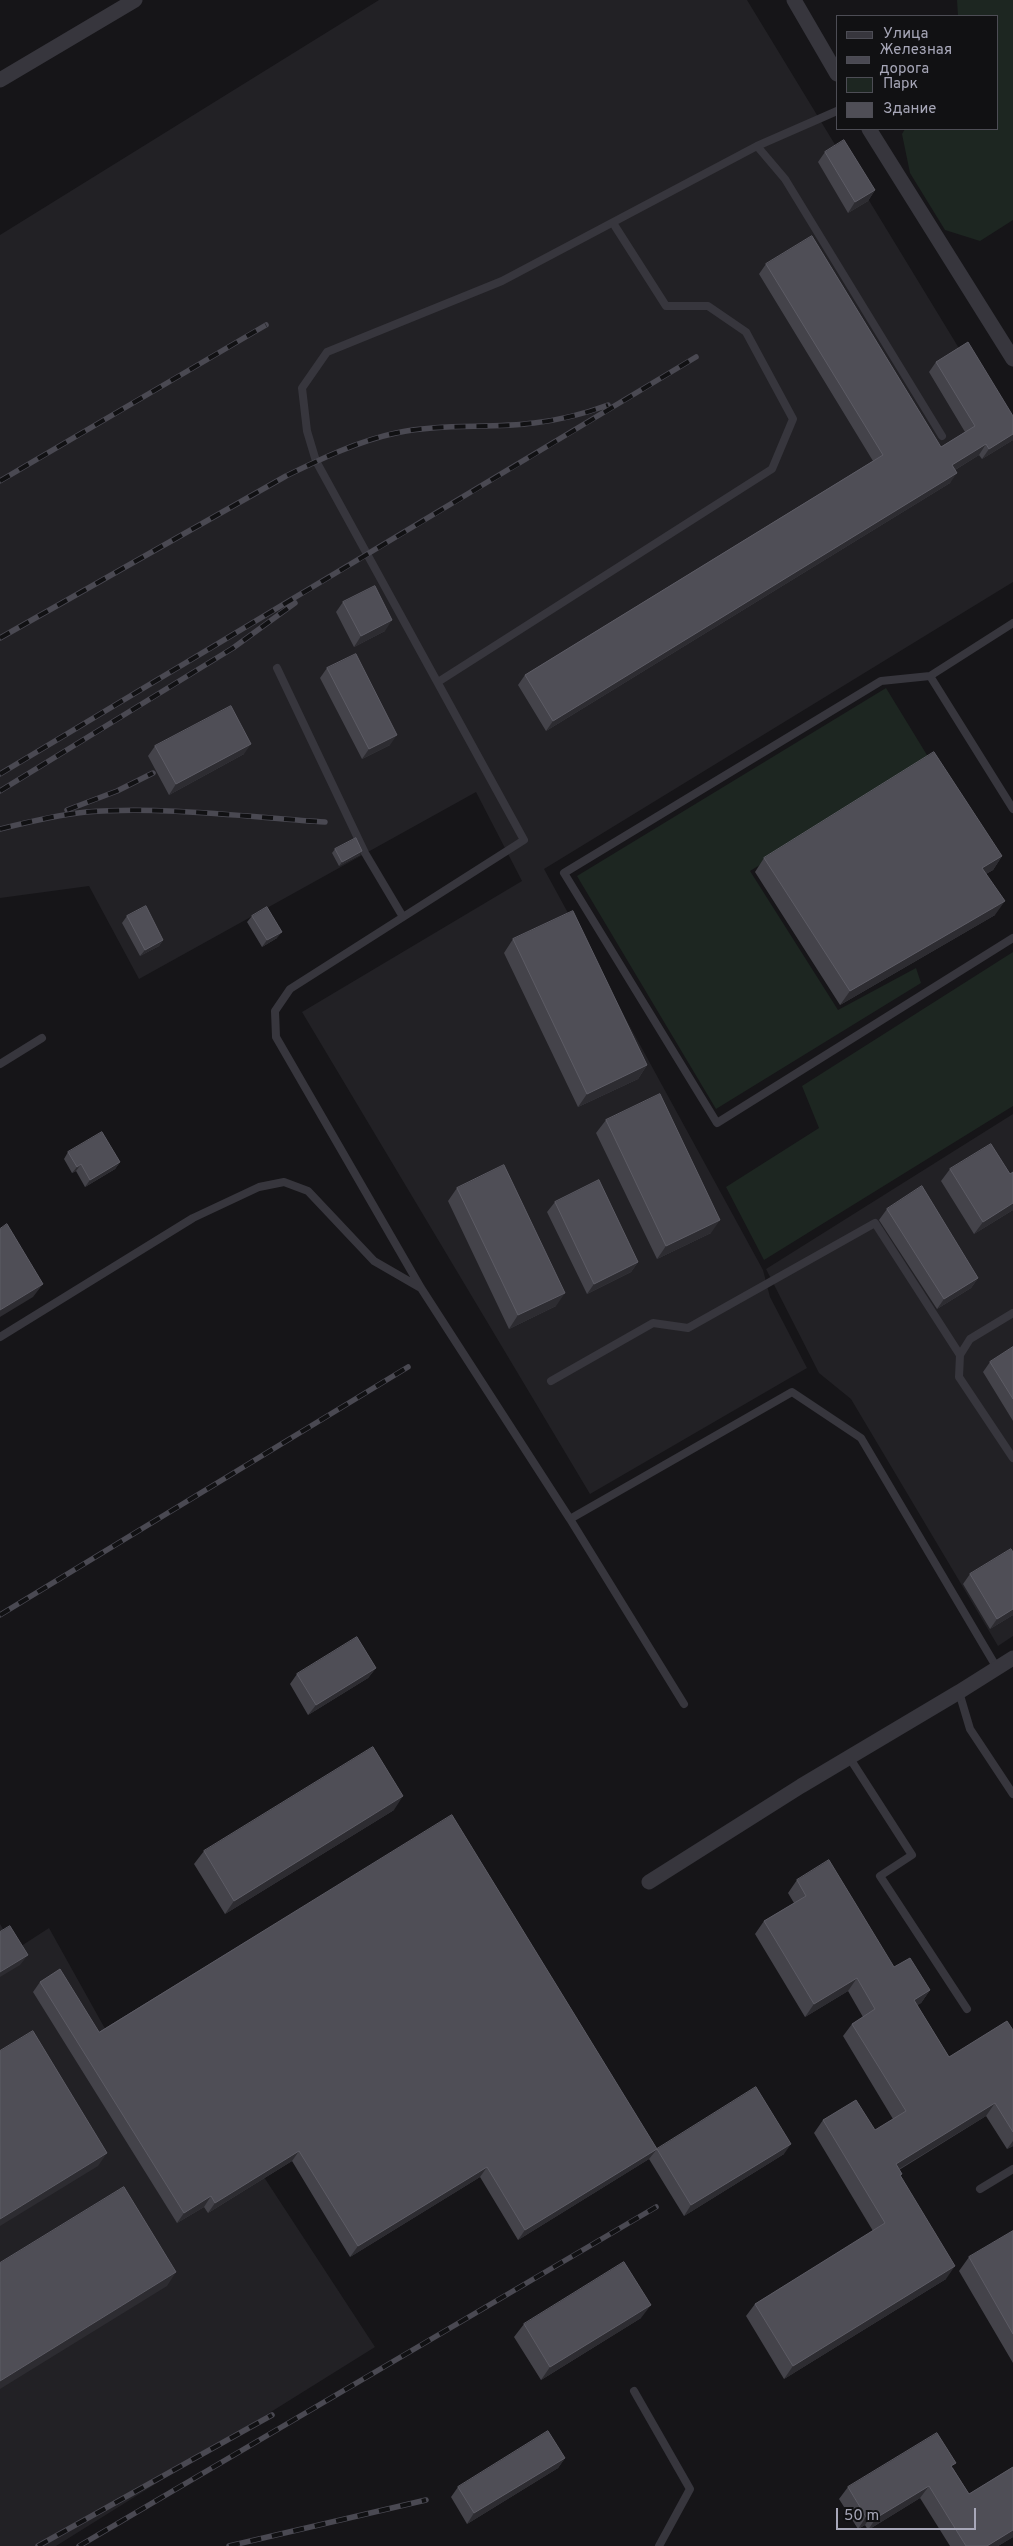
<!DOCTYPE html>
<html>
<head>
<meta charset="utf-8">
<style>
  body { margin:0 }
  #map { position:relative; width:1013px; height:2546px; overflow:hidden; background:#161518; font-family:Overpass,sans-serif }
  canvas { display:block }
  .legend { position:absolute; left:836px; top:15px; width:162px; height:115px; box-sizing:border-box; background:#111113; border:1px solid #4d4d55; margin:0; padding:6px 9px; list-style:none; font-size:15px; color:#a7a7b8 }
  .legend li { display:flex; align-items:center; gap:10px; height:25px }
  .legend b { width:25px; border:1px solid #4d4d55 }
  .scale { position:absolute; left:836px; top:2508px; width:140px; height:22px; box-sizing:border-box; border:2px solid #a7a7b8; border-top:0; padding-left:6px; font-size:15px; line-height:18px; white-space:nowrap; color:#a7a7b8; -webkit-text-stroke:4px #111113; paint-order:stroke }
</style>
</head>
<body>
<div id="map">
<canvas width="1013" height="2546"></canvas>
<ul class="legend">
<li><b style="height:6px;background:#37363d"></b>Улица</li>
<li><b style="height:6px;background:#4a4952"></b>Железная дорога</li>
<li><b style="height:14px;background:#1d2621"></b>Парк</li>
<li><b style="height:14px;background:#4f4e56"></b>Здание</li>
</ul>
<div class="scale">50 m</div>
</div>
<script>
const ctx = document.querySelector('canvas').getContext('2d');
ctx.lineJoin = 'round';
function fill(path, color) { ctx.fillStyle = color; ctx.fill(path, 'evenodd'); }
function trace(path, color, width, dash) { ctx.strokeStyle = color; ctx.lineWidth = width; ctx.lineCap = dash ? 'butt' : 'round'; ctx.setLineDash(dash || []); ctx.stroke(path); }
fill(new Path2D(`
  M379 0H747L1013 437V582L544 869 763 1270 770 1297 807 1368 590 1494 302 1012 522 881 476 792 139 979 89 886 0 898V235Z
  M1013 1114V1636L998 1646 851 1399 819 1373 766 1269Z
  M0 1924 15 1950 49 1928 202 2203 260 2171 375 2347 56 2546H0Z`), '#222125');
fill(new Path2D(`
  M957 0H1013V220L980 241 945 230 910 173 902 134 905 129H997V16H958Z
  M886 688 930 760 750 871 838 1010 916 968 921 983 716 1109 577 876Z
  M1013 952V1106L764 1260 726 1187 819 1128 802 1086Z`), '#1d2621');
trace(new Path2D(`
  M757 146 785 179 942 436
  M1013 623 930 676 1013 809
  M277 668 365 853 403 917
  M930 676 881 681 564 873 717 1123 1013 938
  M438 682 772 469 793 419 746 332 708 306H666L613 223
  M0 1064 42 1038
  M1013 1313 970 1339 960 1355 959 1377 1013 1458
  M0 1337 193 1218 259 1187 284 1182 308 1191 374 1261 419 1287
  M551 1381 653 1323 688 1328 875 1223 960 1355
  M570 1519 421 1288 276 1037 275 1011 290 989 524 840 316 461 307 431 302 388 327 352 502 281 757 146 837 111
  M959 1692 970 1729 1013 1794
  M684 1704 570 1519 792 1392 861 1438 997 1668
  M849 1757 912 1855 880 1876 967 2009
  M980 2189 1013 2169
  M634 2391 690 2489 659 2546`), '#37363d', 8);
trace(new Path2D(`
  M794 0 837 74
  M0 80 135 0
  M869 129 1013 359
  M649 1882 801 1786 959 1692 1013 1658`), '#37363d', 15);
const rail = new Path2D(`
  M0 481 266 325
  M0 638 286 476C321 459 358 441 396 433 441 423 488 429 534 423 559 420 584 414 608 405
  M0 774C232 635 464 497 696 357
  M0 791 233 648 295 603
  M67 810 117 791 153 773
  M0 829C28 822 57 815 86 812 161 806 249 817 325 822
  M0 1615 408 1367
  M38 2546 272 2415
  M79 2546 656 2207
  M229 2546 426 2500`);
trace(rail, '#4a4952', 5.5);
trace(rail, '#111113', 4, [11]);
fill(new Path2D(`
  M825 152 875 190 868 201 848 213 818 162Z
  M766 264 941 447 965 432 929 372 936 362 1013 416V440L982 459 979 455 955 470 950 483 546 731 518 685 525 675 873 461 759 274Z
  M343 602 385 631 354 647 336 612Z
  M327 668 390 745 362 759 320 678Z
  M155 746 244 754 169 795 148 756Z
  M335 849 360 855 339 866 332 853Z
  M1002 856 993 870 986 874 995 915 840 1005 755 872 764 858Z
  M127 916 163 940 159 946 140 956 122 923Z
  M252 916 277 938 262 947 247 922Z
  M513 939 647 1065 638 1079 578 1107 504 953Z
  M606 1120 711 1233 657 1259 596 1133Z
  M68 1152 120 1162 115 1169 85 1187 76 1171 72 1173 64 1159Z
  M950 1169 1013 1210 974 1234 941 1181Z
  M457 1188 556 1306 509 1329 448 1201Z
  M555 1202 638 1262 631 1272 587 1294 547 1212Z
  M887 1209 978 1278 971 1288 937 1309 879 1220Z
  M1013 1347V1421L983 1372 990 1362Z
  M970 1574 1013 1615 990 1629 963 1584Z
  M376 1668 368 1678 308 1715 290 1684 297 1674Z
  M394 1810 225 1914 194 1864 204 1851Z
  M797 1880 894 1967 930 1990 921 2003 917 2005 949 2057 1013 2030V2146L1007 2149 986 2116 899 2170 902 2174 900 2176 946 2279 784 2379 746 2316 755 2304 873 2231 814 2133 823 2120 875 2130 893 2119 843 2036 852 2024 863 2017 848 1991 805 2017 755 1934 764 1921 794 1903 788 1893Z
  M40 1982 99 2032 657 2149 784 2154 684 2216 649 2159 518 2240 480 2177 350 2257 292 2161 208 2213 204 2207 177 2223 33 1992Z
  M1013 2231V2363L959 2271 969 2257Z
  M641 2318 541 2380 514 2337 524 2324Z
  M565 2458 558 2468 467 2524 451 2497 458 2487Z
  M1013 2467V2537L998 2546H950L920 2498 868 2530 865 2525 858 2529 839 2499 848 2487 953 2468 969 2494Z`), '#44434a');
fill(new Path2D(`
  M875 190 868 201 848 213 855 202Z
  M1013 434V440L982 459 989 449Z
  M986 444 979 455 945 476 952 465Z
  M957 473 950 483 546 731 553 721Z
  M392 620 385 631 354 647 361 636Z
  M397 735 390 745 362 759 369 749Z
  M251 744 244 754 169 795 176 784Z
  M362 851 360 855 339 866 342 862Z
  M1002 856 993 870 973 881 982 868Z
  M1005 901 995 915 840 1005 850 991Z
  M282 932 277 938 262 947 267 940Z
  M163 940 159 946 140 956 145 950Z
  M647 1065 638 1079 578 1107 587 1094Z
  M120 1162 115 1169 85 1187 90 1180Z
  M81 1164 76 1171 72 1173 77 1167Z
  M1013 1203V1210L974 1234 983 1222Z
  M720 1220 711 1233 657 1259 666 1246Z
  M638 1262 631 1272 587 1294 594 1284Z
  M978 1278 971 1288 937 1309 944 1299Z
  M43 1284 33 1297 0 1317V1310Z
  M565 1293 556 1306 509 1329 518 1315Z
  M1013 1609V1615L990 1629 997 1619Z
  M376 1668 368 1678 308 1715 316 1705Z
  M403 1796 394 1810 225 1914 234 1901Z
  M28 1955 20 1965 0 1977V1972Z
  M857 1978 848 1991 805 2017 814 2004Z
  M930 1990 921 2003 905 2013 914 2000Z
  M995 2103 986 2116 886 2177 896 2164Z
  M1013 2141V2146L1007 2149Z
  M791 2144 784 2154 684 2216 691 2205Z
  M657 2149 649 2159 518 2240 525 2230Z
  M299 2151 292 2161 208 2213 215 2203Z
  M107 2153 98 2166 0 2226V2219Z
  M487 2167 480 2177 350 2257 358 2246Z
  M211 2196 204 2207 177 2223 184 2213Z
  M955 2266 946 2279 784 2379 793 2366Z
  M176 2272 167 2286 0 2389V2381Z
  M651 2305 641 2318 541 2380 550 2367Z
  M565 2458 558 2468 467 2524 474 2513Z
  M929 2486 920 2498 868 2530 876 2518Z
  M873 2513 865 2525 858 2529 866 2517Z
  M1013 2530V2537L998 2546H987Z`), '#2d2c31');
const building = new Path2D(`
  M844 140 875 190 855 202 825 152Z
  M812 236 941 447 975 426 936 362 968 342 1013 416V434L989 449 986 444 952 465 957 473 553 721 525 675 883 455 766 264Z
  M375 586 392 620 361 636 343 602Z
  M356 654 397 735 369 749 327 668Z
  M231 706 251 744 176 784 155 746Z
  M934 752 1002 856 982 868 1005 901 850 991 764 858Z
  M356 838 362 851 342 862 335 849Z
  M146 906 163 940 145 950 127 916Z
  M267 907 282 932 267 940 252 916Z
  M573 911 647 1065 587 1094 513 939Z
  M660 1094 720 1220 666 1246 606 1120Z
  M102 1132 120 1162 90 1180 81 1164 77 1167 68 1152Z
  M991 1144 1010 1174 1013 1172V1203L983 1222 950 1169Z
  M504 1165 565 1293 518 1315 457 1188Z
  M599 1180 638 1262 594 1284 555 1202Z
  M922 1186 978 1278 944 1299 887 1209Z
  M7 1224 43 1284 0 1310V1229Z
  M1013 1347V1399L990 1362Z
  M1011 1549 1013 1552V1609L997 1619 970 1574Z
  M357 1637 376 1668 316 1705 297 1674Z
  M373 1747 403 1796 234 1901 204 1851Z
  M452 1815 657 2149 525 2230 487 2167 358 2246 299 2151 215 2203 211 2196 184 2213 40 1982 60 1969 99 2032Z
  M829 1860 894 1967 910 1958 930 1990 914 2000 949 2057 1007 2021 1013 2030V2132L995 2103 896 2164 902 2174 900 2175 955 2266 793 2366 755 2304 885 2223 823 2120 856 2100 875 2130 906 2111 852 2024 875 2009 857 1978 814 2004 764 1921 806 1896 797 1880Z
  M10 1926 28 1955 0 1972V1932Z
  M33 2031 107 2153 0 2219V2051Z
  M756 2087 791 2144 691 2205 657 2149Z
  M124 2187 176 2272 0 2381V2263Z
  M1013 2231V2334L969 2257Z
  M624 2262 651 2305 550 2367 524 2324Z
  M548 2431 565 2458 474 2513 458 2487Z
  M937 2433 956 2463 951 2466 969 2494 1013 2467V2530L987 2546H966L929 2486 876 2518 873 2513 866 2517 848 2487Z`);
fill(building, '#4f4e56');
trace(building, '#5d5c65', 1);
</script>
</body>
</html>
